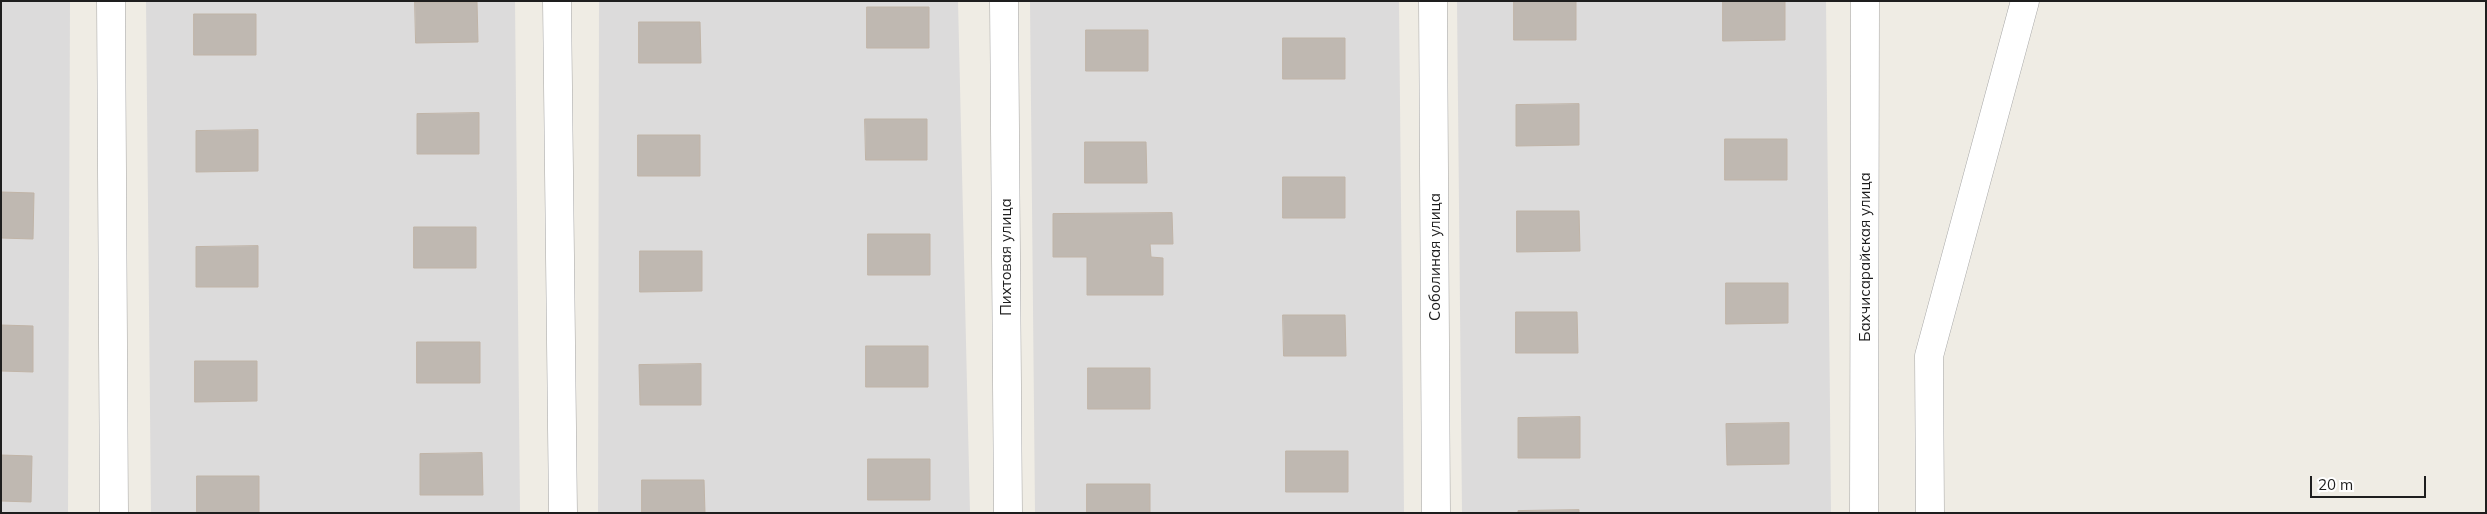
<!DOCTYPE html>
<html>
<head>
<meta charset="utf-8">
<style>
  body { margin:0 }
  #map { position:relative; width:2487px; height:514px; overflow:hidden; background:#efece4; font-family:Mulish,sans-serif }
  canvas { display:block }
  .frame { position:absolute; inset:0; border:2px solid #1e1e1e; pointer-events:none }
  .scale { position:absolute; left:2310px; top:476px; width:116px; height:22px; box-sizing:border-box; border:2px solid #1e1e1e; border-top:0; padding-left:6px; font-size:15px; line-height:18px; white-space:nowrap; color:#1e1e1e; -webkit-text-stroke:4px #fff; paint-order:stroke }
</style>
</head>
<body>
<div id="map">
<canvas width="2487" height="514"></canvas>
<div class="frame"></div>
<div class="scale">20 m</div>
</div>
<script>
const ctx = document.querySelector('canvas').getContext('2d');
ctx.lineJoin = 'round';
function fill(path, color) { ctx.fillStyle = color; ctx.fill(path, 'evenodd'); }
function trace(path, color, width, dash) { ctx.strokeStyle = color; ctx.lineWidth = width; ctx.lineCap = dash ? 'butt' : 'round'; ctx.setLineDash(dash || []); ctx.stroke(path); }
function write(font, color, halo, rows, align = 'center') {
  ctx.font = font + ' Mulish,sans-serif'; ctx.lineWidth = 5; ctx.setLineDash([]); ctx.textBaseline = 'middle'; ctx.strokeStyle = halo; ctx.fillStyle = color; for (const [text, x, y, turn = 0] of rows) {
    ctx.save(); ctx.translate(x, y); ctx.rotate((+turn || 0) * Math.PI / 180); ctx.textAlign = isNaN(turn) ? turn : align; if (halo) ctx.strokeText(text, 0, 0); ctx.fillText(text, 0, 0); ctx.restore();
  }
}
fill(new Path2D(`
  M1 1H70L68 513H1Z
  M146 1H515L520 513H151Z
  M599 1H958L970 513H598Z
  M1030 1H1399L1404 513H1035Z
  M1457 1H1826L1831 513H1462Z`), '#dcdbdb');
const building = new Path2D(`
  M1514 1H1576V40H1514Z
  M1723 1H1785V40L1723 41Z
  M415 2H477L478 42 416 43Z
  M867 7H929V48H867Z
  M194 14H256V55H194Z
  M639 22H700L701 63H639Z
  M1086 30H1148V71H1086Z
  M1283 38H1345V79H1283Z
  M1579 104V145L1516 146V105Z
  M479 113V154H417V114Z
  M865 119H927V160H866Z
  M258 130V171L196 172V131Z
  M638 135H700V176H638Z
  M1725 139H1787V180H1725Z
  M1085 142H1146L1147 183H1085Z
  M1283 177H1345V218H1283Z
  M1 192 34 193 33 239 1 238Z
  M1517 211H1579L1580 251 1517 252Z
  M1172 213 1173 244H1150L1151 257 1163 258V295H1087V257H1053V214Z
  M414 227H476V268H414Z
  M868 234H930V275H868Z
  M258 246V287H196V247Z
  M640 251H702V291L640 292Z
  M1726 283H1788V323L1726 324Z
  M1516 312H1577L1578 353H1516Z
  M1283 315H1345L1346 356H1284Z
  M1 325 33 326V372L1 371Z
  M417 342H480V383H417Z
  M866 346H928V387H866Z
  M195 361H257V401L195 402Z
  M701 364V405H640L639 365Z
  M1088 368H1150V409H1088Z
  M1580 417V458H1518V418Z
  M1789 423V464L1727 465 1726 424Z
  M1286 451H1348V492H1286Z
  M482 453 483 495H420V454Z
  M1 455 32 456 31 502 1 501Z
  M868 459H930V500H868Z
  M197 476H259V513H197Z
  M642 480H704L705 513H642Z
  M1087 484H1150V513H1087Z
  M1579 510V513H1518V511Z`);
fill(building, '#bfb8b1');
trace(building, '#c0b4a7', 1);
const minor = new Path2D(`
  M111 1 114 513
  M557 1 563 513
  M1004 1 1008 513
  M1433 1 1436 513
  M1864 513 1865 1
  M1930 513 1929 356 2025 1`);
trace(minor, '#a5a5a5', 29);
trace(minor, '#fff', 28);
write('15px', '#1e1e1e', '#fff', [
  ["Пихтовая улица",1006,257,-90],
  ["Соболиная улица",1435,257,-90],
  ["Бахчисарайская улица",1865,257,-90]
]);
</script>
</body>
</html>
